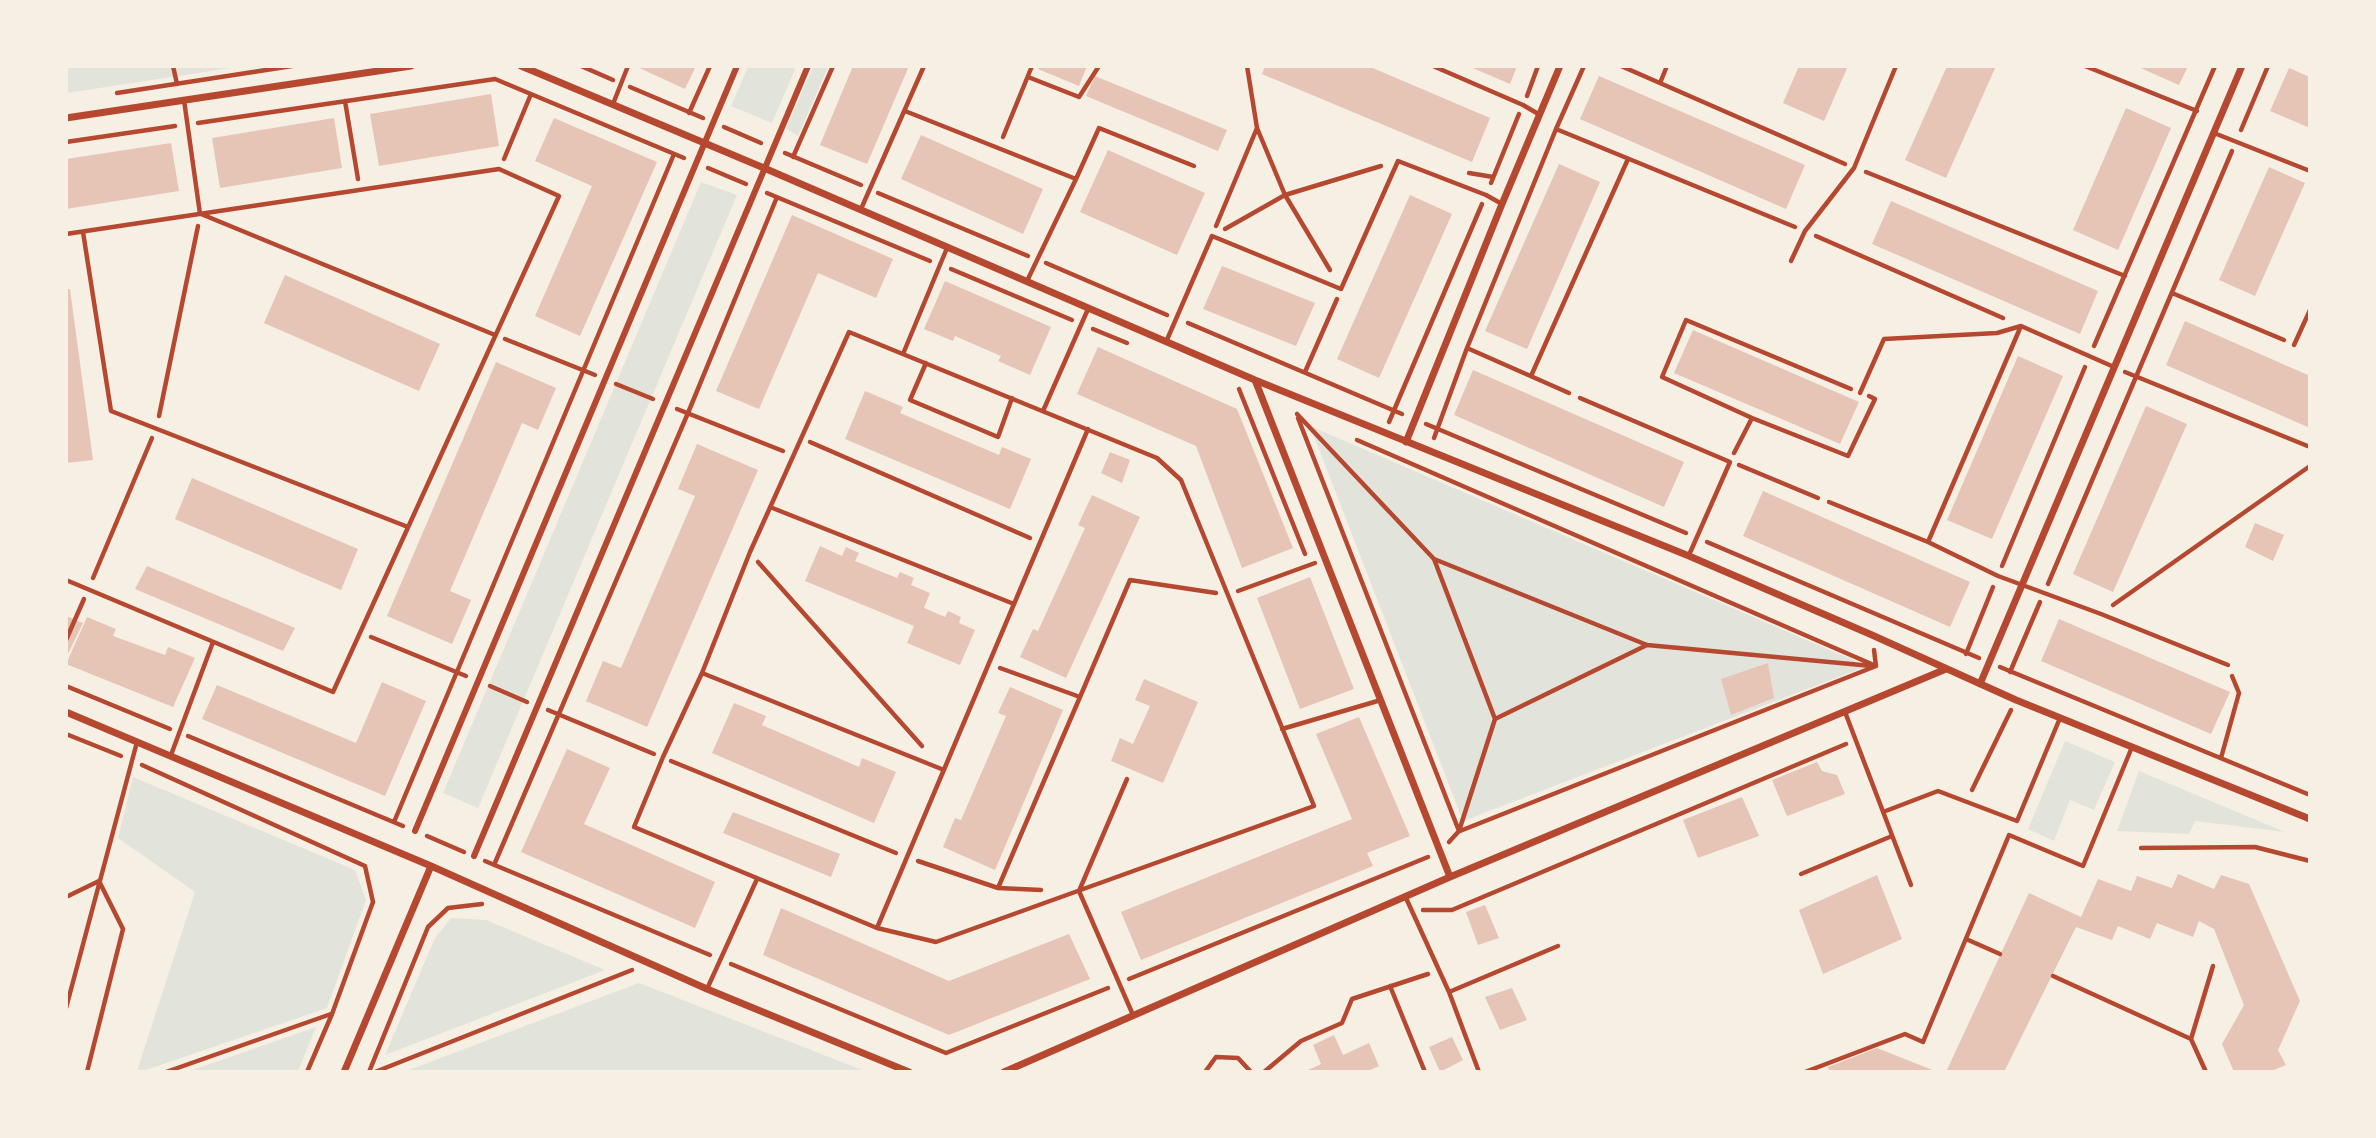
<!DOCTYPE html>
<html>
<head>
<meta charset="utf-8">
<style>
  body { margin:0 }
  #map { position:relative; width:2376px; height:1138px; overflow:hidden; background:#f6efe4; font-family:Helvetica,sans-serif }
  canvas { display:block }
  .frame { position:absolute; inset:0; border:68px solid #f6efe4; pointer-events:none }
</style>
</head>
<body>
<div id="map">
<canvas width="2376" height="1138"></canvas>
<div class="frame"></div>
</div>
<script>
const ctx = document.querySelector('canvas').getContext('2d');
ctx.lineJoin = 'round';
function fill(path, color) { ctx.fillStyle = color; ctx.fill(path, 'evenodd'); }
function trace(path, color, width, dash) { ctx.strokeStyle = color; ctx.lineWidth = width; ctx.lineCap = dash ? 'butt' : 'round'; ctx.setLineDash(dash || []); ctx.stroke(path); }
fill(new Path2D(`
  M67 67H237L67 93Z
  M748 67H796L772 123 731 106Z
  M813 67H828L798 136 786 129Z
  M701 182 737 195 478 808 443 793Z
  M1310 426 1867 666 1463 821Z
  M2065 741 2115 762 2094 810 2070 800 2054 841 2028 829Z
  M2139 771 2285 832 2195 821 2189 834 2117 831Z
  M133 777 355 870 366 900 327 1008 143 1071H137L195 892 118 838Z
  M451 918 486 920 605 970 385 1055 435 938Z
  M639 983 865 1071H406Z
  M316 1027 298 1071H190Z`), '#e2e4dc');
fill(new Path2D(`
  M635 66H696L685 89Z
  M853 66H909L867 164 820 145Z
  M1039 66H1087L1079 86 1038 69Z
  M1265 66H1368L1490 118 1472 162 1262 74Z
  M1468 66H1517L1510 84Z
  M1799 66H1848L1824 121 1783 103Z
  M1947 66H1996L1946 178 1905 160Z
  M2136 66H2188L2179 85Z
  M2289 68 2310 77V128L2270 111Z
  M1095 76 1227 130 1218 151 1086 96Z
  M1599 76 1805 165 1786 209 1580 119Z
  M491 94 499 146 379 166 370 114Z
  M2126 108 2171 128 2118 250 2073 230Z
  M334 118 342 168 220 188 212 138Z
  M554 118 657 162 580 336 535 316 592 186 535 161Z
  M921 135 1043 189 1023 234 901 179Z
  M171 143 179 191 66 209V159Z
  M1108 150 1205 193 1177 255 1080 212Z
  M1559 164 1600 182 1527 349 1485 331Z
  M2269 167 2305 183 2255 296 2219 280Z
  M1410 195 1452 214 1379 378 1337 359Z
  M1891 201 2098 291 2080 334 1872 244Z
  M792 215 893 259 876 298 818 273 759 409 716 391Z
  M1222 266 1315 303 1296 346 1203 309Z
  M285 275 440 344 419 391 264 323Z
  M945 281 1051 327 1030 375 998 361 1001 356 955 336 953 341 924 329Z
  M66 289H70L93 460 66 463Z
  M2185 321 2310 376V428L2166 365Z
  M1693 330 1859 402 1840 444 1674 373Z
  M1098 347 1237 409 1293 548 1242 568 1196 446 1077 394Z
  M2018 356 2063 376 1992 539 1947 520Z
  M496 362 556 388 538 430 522 423 450 591 471 600 452 644 387 616Z
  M1473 370 1684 462 1664 507 1454 415Z
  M865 391 903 407 900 413 999 455 1002 447 1031 459 1010 509 845 439Z
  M2146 406 2187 424 2113 592 2073 574Z
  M697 444 758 470 647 727 586 701 603 661 621 668 695 496 678 489Z
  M1110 452 1130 460 1122 483 1101 473Z
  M192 478 358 549 341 590 175 519Z
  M1763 491 1970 582 1950 627 1743 536Z
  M1092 495 1140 517 1066 678 1020 657 1033 629 1038 631 1085 528 1078 525Z
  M2255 523 2284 535 2273 561 2245 547Z
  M820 546 842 556 846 547 859 553 855 561 897 578 900 572 914 578 911 585 930 593 924 608 945 617 948 611 961 617 959 623 975 630 960 665 907 643 914 626 805 581Z
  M147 566 295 628 283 651 135 589Z
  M1310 577 1354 689 1300 709 1257 598Z
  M66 616 83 623 66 658Z
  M87 617 116 629 113 636 165 655 168 647 195 658 173 707 66 664Z
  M2059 619 2230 692 2211 734 2041 661Z
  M1768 663 1774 698 1731 715 1721 679Z
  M1144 679 1198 702 1163 783 1111 761 1120 738 1133 744 1150 706 1135 700Z
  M382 682 426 701 385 796 202 719 217 685 356 743Z
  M1010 687 1063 710 995 870 943 847 955 818 961 820 1006 716 998 713Z
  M734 703 766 716 762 725 859 767 862 758 896 772 874 823 712 753Z
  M1359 717 1410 836 1367 853 1373 866 1141 960 1121 912 1352 819 1316 734Z
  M567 749 610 768 584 824 715 882 695 928 521 852Z
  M1817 762 1822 771 1837 775 1845 794 1787 816 1772 780Z
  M1742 797 1759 836 1698 858 1683 820Z
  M733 812 840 854 831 877 723 833Z
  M2178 874 2214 889 2221 875 2249 884 2300 1001 2278 1050 2286 1065 2269 1072H2234L2222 1044 2244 1005 2214 929 2199 921 2193 937 2157 923 2150 939 2118 926 2112 940 2076 927 2004 1072H1946L2029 893 2081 917 2098 879 2131 891 2137 876 2172 888Z
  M1877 875 1902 939 1823 974 1799 910Z
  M1485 905 1499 938 1478 945 1466 912Z
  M781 908 949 981 1069 934 1090 979 949 1035 763 955Z
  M1512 988 1527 1020 1500 1030 1485 997Z
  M1334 1035 1343 1055 1369 1043 1379 1066 1366 1072H1304L1321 1064 1313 1045Z
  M1452 1037 1463 1060 1440 1072 1429 1047Z
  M1877 1048 1935 1071V1072H1829L1828 1067Z`), '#e6c5b7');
trace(new Path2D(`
  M173 66 177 84
  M581 66 613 80
  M1247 66 1257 128 1285 195 1330 270
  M1621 66 1845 164
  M2085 66 2197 111
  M1028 77 1079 97 1099 66
  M1660 83 1667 66
  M630 87 703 118
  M117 93 292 66
  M1527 96 1538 66
  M345 101 358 179
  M689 113 710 66
  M198 123 495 79 684 158
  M724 127 761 143
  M1556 129 1795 227
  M2241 130 2268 66
  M1003 137 1032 66
  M66 142 175 126
  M785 153 861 185
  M793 157 833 66
  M504 159 531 94
  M708 168 746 184
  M1866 172 2125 276
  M1469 173 1493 177
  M1491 183 1519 114
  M767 193 930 261
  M878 193 1028 256
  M1216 226 1257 128
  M1225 229 1285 195 1381 166
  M1816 236 2003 318
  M1046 263 1167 315
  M951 269 1072 320
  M2172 293 2284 340
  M1188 323 1402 414
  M1093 329 1127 343
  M505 339 595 375
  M2094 346 2215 66
  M1467 348 1569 393
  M1305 372 1337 299
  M2125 372 2310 447
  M1531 376 1628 159
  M616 384 653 399
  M1239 389 1305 554
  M677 409 783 451
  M1297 414 1434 559 1647 645 1872 666
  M159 416 198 226
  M1298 418 1459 831
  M1752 418 1662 377 1686 320 1851 389
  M1389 422 1482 204
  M1426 424 1686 533
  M1434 438 1467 348 1556 129 1584 66
  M1357 440 1876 666
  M810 442 1030 538
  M1734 453 1752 418 1848 456 1875 399 1869 396
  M1739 465 1818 498
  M1707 542 1979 658
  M1434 559 1495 719 1459 831 1449 842
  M758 562 922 746
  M2002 566 2085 367
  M93 578 152 438
  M2048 584 2232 151
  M1238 591 1315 563
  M2113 605 2310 466
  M371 637 466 676
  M66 640 84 599
  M1966 654 1993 587
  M2000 667 2310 795
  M1000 668 1080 697 1130 580 1216 593
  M2010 672 2040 602
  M66 686 170 729
  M490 686 527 702
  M548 710 654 754
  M1495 719 1647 645
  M66 734 121 756
  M188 736 403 826
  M2221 758 2239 693 2232 676
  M671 761 896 853
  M142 765 365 866 373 902 332 1014 307 1072
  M1972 790 2011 710
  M394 822 674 154
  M1460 831 1876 666 1874 650
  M427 836 464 852
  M485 861 710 955
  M918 861 998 888 1041 890
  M494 865 688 413 777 197
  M998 888 1080 697
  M1423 910H1452L1846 744
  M731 964 946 1053 1108 988
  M1129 979 1428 857
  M1390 986 1425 1072
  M166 1072 331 1014
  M369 1072 428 927 448 908 482 904
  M375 1072 632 970
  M1205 1072 1216 1057 1238 1058 1251 1072
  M1264 1072 1301 1041 1342 1023 1352 999 1428 974`), '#b5482f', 4.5);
trace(new Path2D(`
  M1433 66 1523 105 1540 115
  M184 100 200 214
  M613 104 628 66
  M905 111 1076 179 1027 281
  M2214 133 2310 171
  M1076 179 1099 128 1194 166
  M861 209 924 66
  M201 214 495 335
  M83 232 111 411 408 527
  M66 234 499 169 559 196 333 692 66 580
  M1791 261 1805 231 1854 168 1896 66
  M849 332 1157 458 1181 480 1314 806 936 942 877 928 634 827 663 757 702 673 750 552Z
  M1166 342 1212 236 1341 289 1398 161 1486 195 1502 204
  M2294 345 2310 310
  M903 354 947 248
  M926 363 910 400 998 437 1012 398
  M1860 393 1884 339 1997 333 2021 326
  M1580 398 1730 462 1689 555
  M1043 411 1088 309
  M1829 502 1928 542 1998 576 2101 614 2228 665
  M770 507 1014 604
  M1928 542 2021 326 2114 367
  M702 673 944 770
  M1845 712 1911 885
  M1282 729 1381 700
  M171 755 213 642
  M1127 779 1079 891 1133 1015
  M1883 812 1938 791 2017 821 2060 718
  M2141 848 2255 847 2310 861
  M1801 874 1892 836
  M66 897 99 881 123 929 87 1072
  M1406 898 1449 992 1479 1072
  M877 928 1088 429
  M1966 939 2000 954
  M2053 976 2191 1039 2206 1072
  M707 989 757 879
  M1449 992 1558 946
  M66 1008 137 742
  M2191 1039 2213 966
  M1805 1072 1905 1034 1923 1042 2009 835 2083 866 2132 747`), '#b5482f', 4.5);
trace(new Path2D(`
  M415 831 737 66
  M474 856 808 66`), '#b5482f', 6);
trace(new Path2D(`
  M521 66 764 168 1255 380 1689 556 1872 635 2016 700 2310 819
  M66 118 411 66
  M1255 380 1450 877
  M1406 442 1502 204 1560 66
  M1980 684 2242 66
  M66 712 431 866 707 989 909 1072
  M344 1072 431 866
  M1004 1072 1450 877 1946 669`), '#b5482f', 7);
</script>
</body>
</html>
